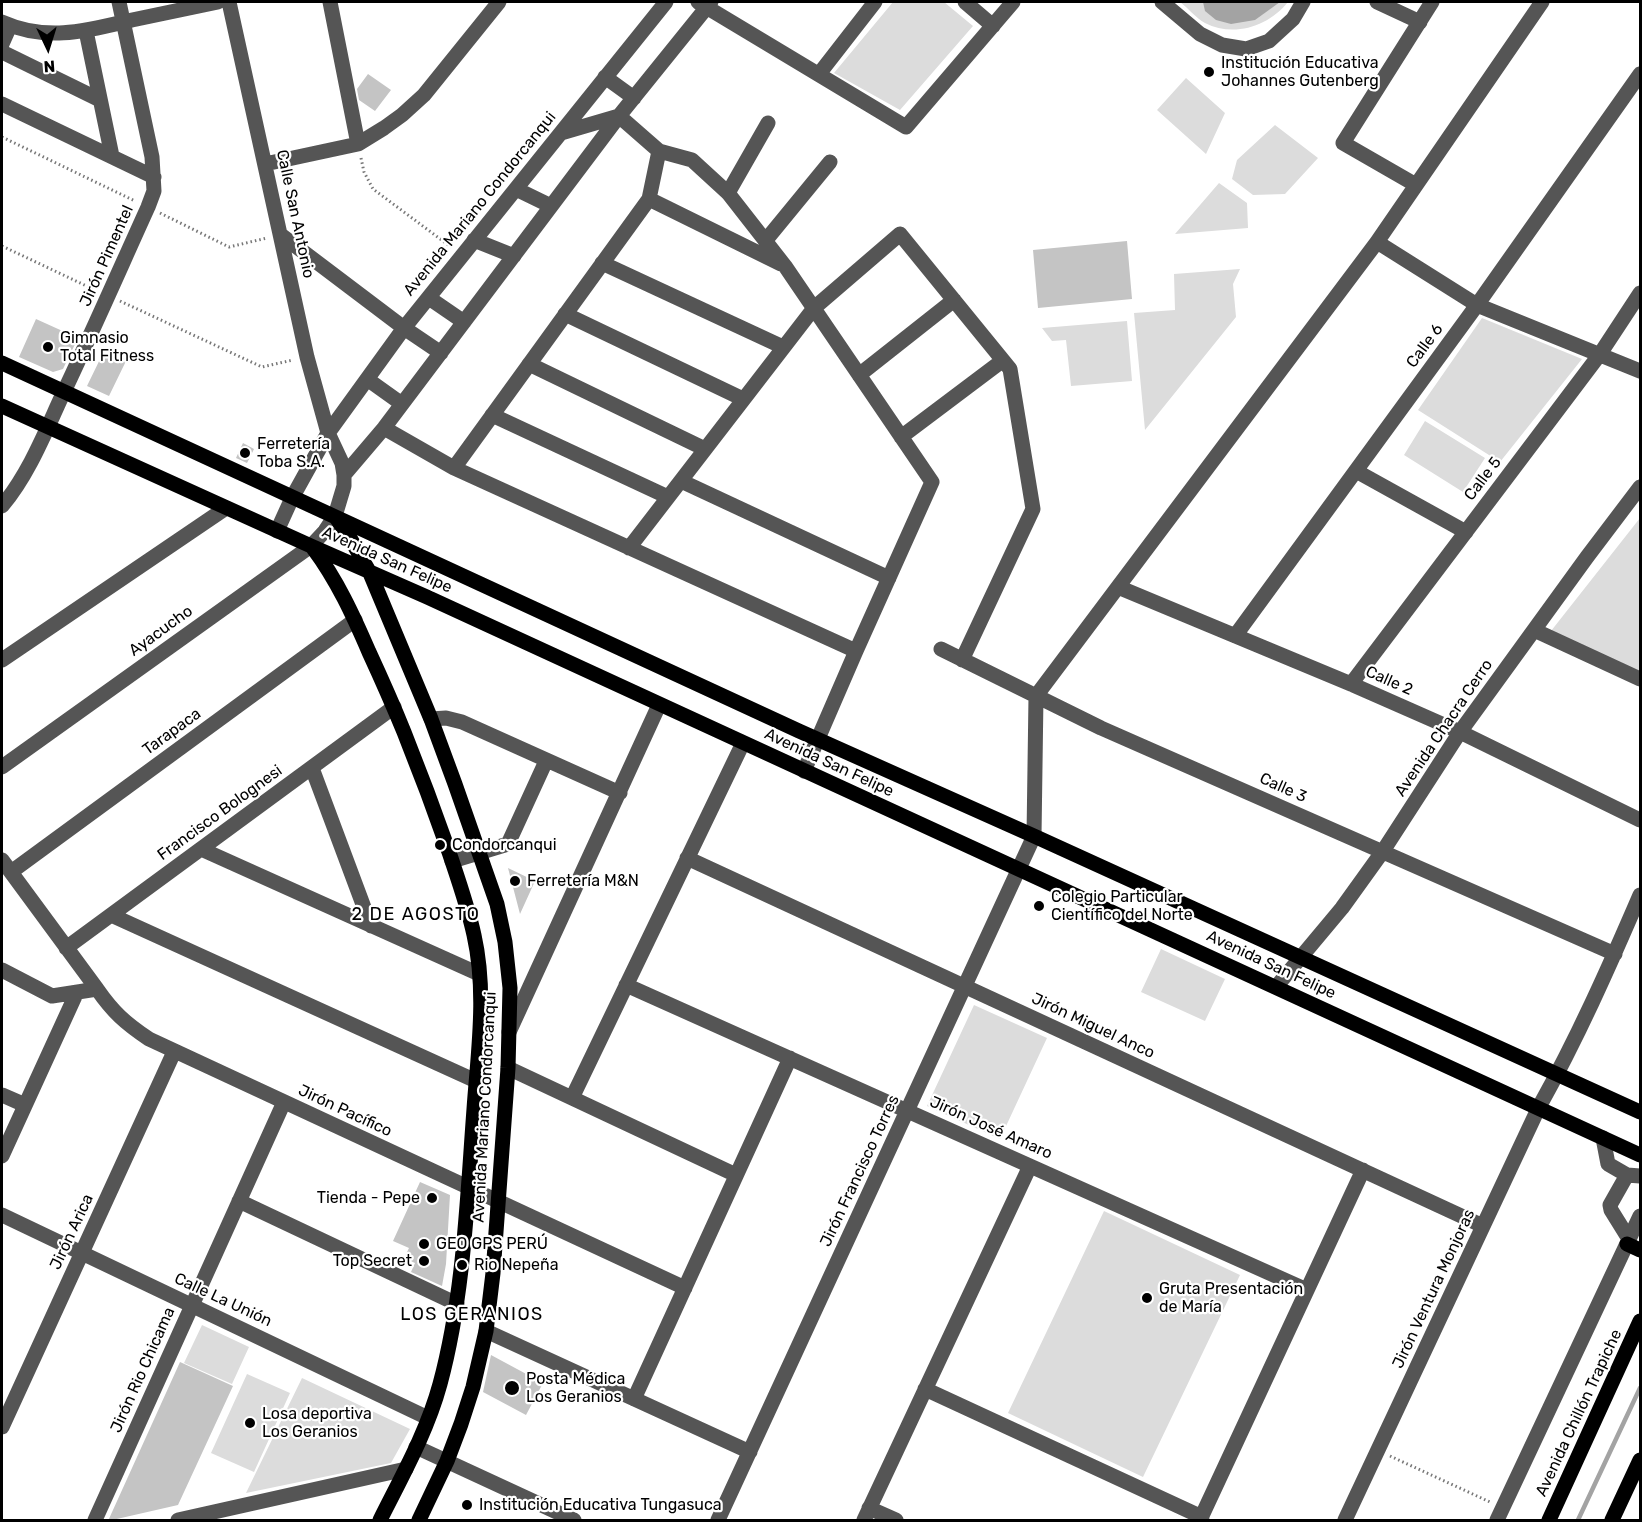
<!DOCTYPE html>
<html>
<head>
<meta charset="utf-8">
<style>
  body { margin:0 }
  #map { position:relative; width:1642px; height:1522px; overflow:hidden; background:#fff; font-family:Rubik,sans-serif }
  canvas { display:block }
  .frame { position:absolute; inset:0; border:3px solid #000; pointer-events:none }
  .north { position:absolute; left:18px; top:18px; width:60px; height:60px; -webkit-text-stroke:4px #fff; paint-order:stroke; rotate:176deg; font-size:16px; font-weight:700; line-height:24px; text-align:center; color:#000 }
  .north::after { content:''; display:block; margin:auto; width:21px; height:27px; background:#000; clip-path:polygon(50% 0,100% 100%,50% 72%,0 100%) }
</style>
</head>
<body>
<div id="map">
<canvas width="1642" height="1522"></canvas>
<div class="frame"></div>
<div class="north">N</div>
</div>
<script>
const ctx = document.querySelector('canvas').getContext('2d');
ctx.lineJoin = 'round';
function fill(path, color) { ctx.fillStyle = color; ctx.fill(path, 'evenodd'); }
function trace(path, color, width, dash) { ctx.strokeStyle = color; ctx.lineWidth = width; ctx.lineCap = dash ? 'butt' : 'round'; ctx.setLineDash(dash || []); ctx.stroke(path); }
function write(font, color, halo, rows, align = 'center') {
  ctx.font = font + ' Rubik,sans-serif'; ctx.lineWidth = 4.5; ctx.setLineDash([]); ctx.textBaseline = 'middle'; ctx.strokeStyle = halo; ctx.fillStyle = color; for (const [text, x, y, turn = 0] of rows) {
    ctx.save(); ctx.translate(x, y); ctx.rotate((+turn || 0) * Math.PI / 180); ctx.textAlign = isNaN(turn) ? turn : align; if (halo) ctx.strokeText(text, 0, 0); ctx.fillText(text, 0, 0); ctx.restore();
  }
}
fill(new Path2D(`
  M893 2H944L973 26 900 110 834 73Z
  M1180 2H1288C1269 26 1234 38 1205 23 1196 18 1188 8 1180 2Z
  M1186 78 1225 113 1206 154 1157 110Z
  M1275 125 1318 158 1285 194 1253 195 1232 179 1237 160Z
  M1219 183 1247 203 1248 228 1175 234Z
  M1240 269 1233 284 1236 317 1145 430 1134 313 1175 310 1174 274Z
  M1482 318 1582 359 1500 462 1418 410Z
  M1127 321 1132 381 1071 386 1066 340 1052 341 1042 328Z
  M1425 421 1485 458 1463 492 1404 455Z
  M1640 518V672L1551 631Z
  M1161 949 1225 979 1205 1021 1141 992Z
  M974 1005 1047 1038 1000 1139 927 1106Z
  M1104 1211 1240 1275 1143 1477 1008 1413Z
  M202 1325 249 1347 232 1384 184 1363Z
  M247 1374 290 1393 254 1472 211 1453Z
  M302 1378 410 1429 391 1463 246 1493Z`), '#dcdcdc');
fill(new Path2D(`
  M1203 2H1280L1255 20 1231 24 1216 20 1205 11Z`), '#a3a3a3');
trace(new Path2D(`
  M1578 1520 1640 1388`), '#a3a3a3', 4.5);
fill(new Path2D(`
  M368 74 391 90 375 111 359 100 357 89Z
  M1127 241 1132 299 1038 308 1033 250Z
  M36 319 78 338 63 369 53 372 19 357Z
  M104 351 126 361 109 396 87 386Z
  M243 443 254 449 247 463 236 458Z
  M508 868 535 881 520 914Z
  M420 1182 450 1195 446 1264 442 1286 411 1272 415 1263 404 1258 409 1248 393 1241Z
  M491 1355 543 1383 526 1415 483 1392Z
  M180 1362 233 1386 178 1505 108 1521Z`), '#c4c4c4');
trace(new Path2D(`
  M2 137 135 201
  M361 158 364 172 373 189 451 247
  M160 213 229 247 267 238
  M2 246 95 290
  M120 301 262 367 293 360
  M1390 1456 1490 1502`), '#777', 3, [1.5, 3]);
trace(new Path2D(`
  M330 2 358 144
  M698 2 906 127 1013 2
  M965 2 993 26
  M1162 2 1200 34 1222 45 1246 49 1269 41 1293 19 1303 2
  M1377 2 1420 22
  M2 22C47 42 86 31 132 20 161 14 189 8 218 2
  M86 31 112 156
  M2 44 10 26
  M2 52 100 100
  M819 74 875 2
  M605 77 634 98
  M2 104 154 177
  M659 151 692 160 728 193 785 266 932 482 856 651 804 771
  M265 164 358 144 384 128 402 115 424 95 499 2
  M1416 185 1343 143 1432 2
  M516 189 551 206
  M728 193 768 123
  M649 199 781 264
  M281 235 404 328 441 353
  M474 240 514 256
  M766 240 830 162
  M1377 242 1477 305 1640 371
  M602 263 783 347
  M429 298 464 322
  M565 314 743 399
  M529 364 705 449
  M859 375 954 300
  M367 379 402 404
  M492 415 668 497
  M384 428 454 468 856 651
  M901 437 1002 361
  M454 468 649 199 659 151 619 116 561 133
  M1356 471 1466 532
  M344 475 384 428 619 116 711 2
  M681 481 889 578
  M2 506C28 475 44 435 61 398 91 335 119 271 148 207L154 191 152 157 119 2
  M277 531 292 498 328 433 404 328 666 2
  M629 548 814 308 900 234 1010 369 1033 509 962 660
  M1118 587 1351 684 1460 732 1640 820
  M1534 630 1640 679
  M1235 636 1477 305 1640 74
  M941 649 1101 728 1615 954
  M2 660 226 508
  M1351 684 1600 354 1640 293
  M431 719 446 718 462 722 620 793
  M2 767 311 546 325 531 335 516 344 486V475L342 463 328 433 307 357 229 2
  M312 768 371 926
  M201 849 479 974
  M687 858 1483 1226
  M2 860 97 989
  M452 861 508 844 546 761
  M11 872 355 620
  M111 915 476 1081
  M66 948 394 707
  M2 970 52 996 97 989C113 1012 125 1023 149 1039L685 1288
  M626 985 1307 1290
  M1276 987 1342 908 1383 851 1460 732 1587 557 1640 487
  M509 1032 659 705
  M508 1068 736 1175
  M2 1095 25 1105
  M572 1098 743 743
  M1603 1138 1608 1164 1627 1175
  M2 1156 77 992
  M239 1201 457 1304
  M2 1215 428 1418
  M1629 1239 1611 1210 1610 1205 1627 1175 1640 1176
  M486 1331 750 1452
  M925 1389 1202 1517
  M634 1399 790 1058
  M2 1427 174 1052
  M416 1447 574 1520
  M869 1508 896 1520
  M95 1520 284 1102
  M178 1520 406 1469
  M718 1520 1034 836 1036 696 1377 242 1542 2
  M864 1520 1030 1166
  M1200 1520 1363 1170
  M1345 1520 1539 1107C1577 1039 1609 967 1640 895
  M1497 1520 1640 1216`), '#555', 15);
trace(new Path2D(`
  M2 363 799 731 1034 836 1640 1112
  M2 406 311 546 427 597 1640 1155
  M337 519 350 538 370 573 431 719 455 784 497 904 505 942 510 988 508 1068 493 1273 486 1331 473 1387 461 1424 447 1461 419 1520
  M313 548C337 580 353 615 369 652 381 678 393 705 404 732 420 772 435 812 449 852 458 879 468 907 474 935 487 993 478 1052 474 1109 467 1201 464 1295 440 1384 427 1432 402 1476 380 1520
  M1627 1244 1640 1250
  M1549 1520 1640 1321
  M1612 1520 1640 1460`), '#000', 15);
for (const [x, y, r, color] of [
  [1209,72,6,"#000"],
  [48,347,6,"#000"],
  [245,453,6,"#000"],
  [440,845,6,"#000"],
  [515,881,6,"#000"],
  [1039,906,6,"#000"],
  [432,1198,6,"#000"],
  [424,1244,6,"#000"],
  [424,1261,6,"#000"],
  [462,1265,6,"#000"],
  [1147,1298,6,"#000"],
  [512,1388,8,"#000"],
  [250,1423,6,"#000"],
  [467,1505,6,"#000"]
]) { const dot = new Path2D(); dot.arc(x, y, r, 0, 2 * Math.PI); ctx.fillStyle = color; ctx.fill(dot); trace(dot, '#fff', 2); }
write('16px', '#000', '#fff', [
  ["Institución Educativa",1221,63],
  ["Johannes Gutenberg",1221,81],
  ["Gimnasio",60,338],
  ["Total Fitness",60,356],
  ["Ferretería",257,444],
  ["Toba S.A.",257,462],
  ["Condorcanqui",452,845],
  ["Ferretería M&N",527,881],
  ["Colegio Particular",1051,897],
  ["Científico del Norte",1051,915],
  ["Tienda - Pepe",420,1198,"right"],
  ["GEO GPS PERÚ",436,1244],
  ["Top Secret",412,1261,"right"],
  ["Rio Nepeña",474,1265],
  ["Gruta Presentación",1159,1289],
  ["de María",1159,1307],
  ["Posta Médica",526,1379],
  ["Los Geranios",526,1397],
  ["Losa deportiva",262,1414],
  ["Los Geranios",262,1432],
  ["Institución Educativa Tungasuca",479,1505]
], 'left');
write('16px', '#000', '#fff', [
  ["Avenida Mariano Condorcanqui",480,204,-51],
  ["Calle San Antonio",295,214,78],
  ["Jirón Pimentel",107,256,-66],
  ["Calle 6",1425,346,-54],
  ["Calle 5",1483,479,-53],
  ["Avenida San Felipe",387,560,24],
  ["Ayacucho",161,631,-36],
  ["Calle 2",1389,681,24],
  ["Avenida Chacra Cerro",1444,728,-56],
  ["Tarapaca",172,732,-36],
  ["Avenida San Felipe",829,763,25],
  ["Calle 3",1283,788,24],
  ["Francisco Bolognesi",220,813,-36],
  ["Avenida San Felipe",1271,965,25],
  ["Jirón Miguel Anco",1093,1026,25],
  ["Avenida Mariano Condorcanqui",485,1107,-87],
  ["Jirón Pacífico",345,1111,25],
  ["Jirón José Amaro",991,1128,24],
  ["Jirón Francisco Torres",860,1171,-65],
  ["Jirón Arica",72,1232,-65],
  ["Jirón Ventura Monjoras",1434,1289,-65],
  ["Calle La Unión",223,1300,25],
  ["Jirón Rio Chicama",143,1370,-66],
  ["Avenida Chillón Trapiche",1579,1413,-65]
]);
ctx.letterSpacing = '1.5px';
write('18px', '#000', '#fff', [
  ["2 DE AGOSTO",416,915],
  ["LOS GERANIOS",472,1315]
]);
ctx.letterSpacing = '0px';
</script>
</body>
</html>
